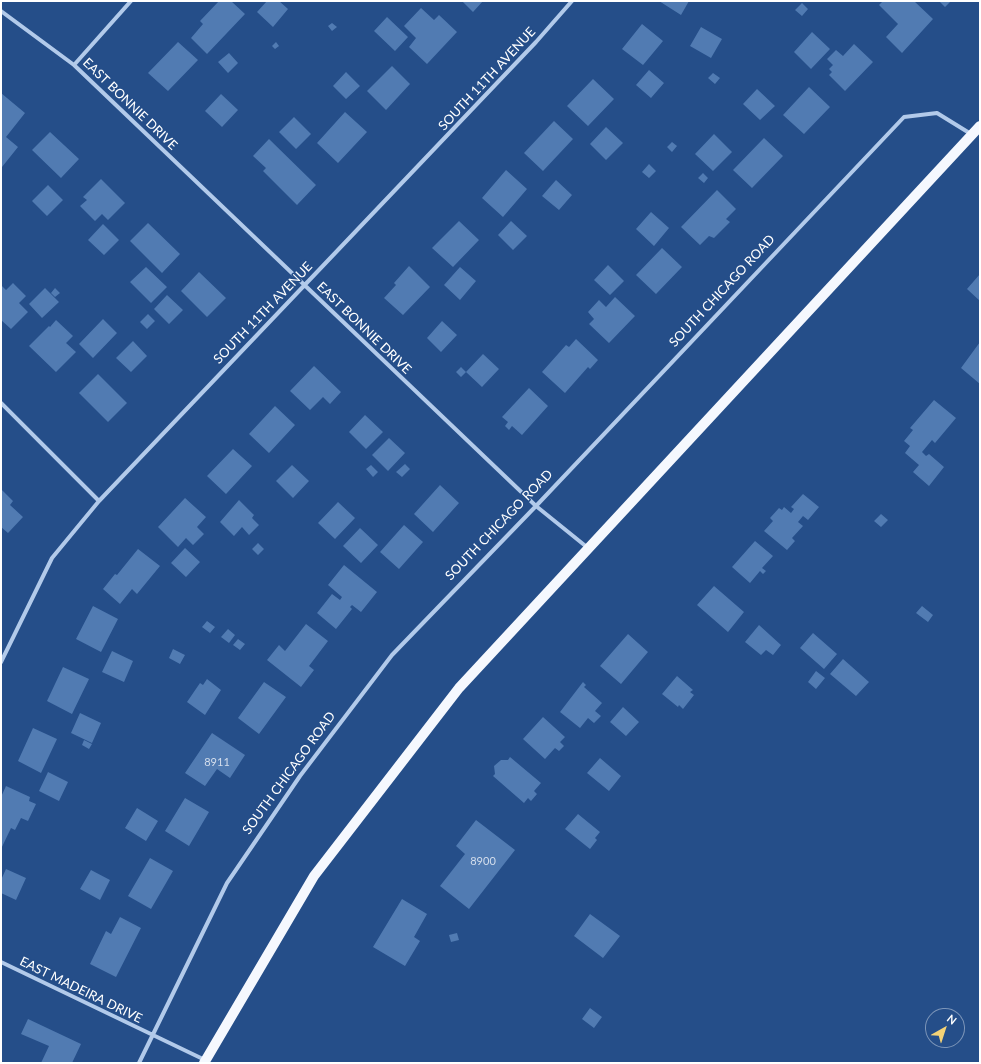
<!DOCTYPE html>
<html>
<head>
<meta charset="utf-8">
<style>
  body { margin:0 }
  #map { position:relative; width:981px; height:1064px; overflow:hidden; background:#254e89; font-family:Lato,sans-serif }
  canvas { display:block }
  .frame { position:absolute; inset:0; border:2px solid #fff; pointer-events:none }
  .north { position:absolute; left:925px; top:1008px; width:40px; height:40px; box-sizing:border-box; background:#254e89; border:1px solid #7c95b8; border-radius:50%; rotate:39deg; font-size:11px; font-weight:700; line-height:16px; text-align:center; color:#fff }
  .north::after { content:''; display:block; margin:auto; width:14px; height:18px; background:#f3d276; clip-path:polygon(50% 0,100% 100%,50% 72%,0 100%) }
</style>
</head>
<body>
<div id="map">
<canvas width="981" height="1064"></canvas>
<div class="frame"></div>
<div class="north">N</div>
</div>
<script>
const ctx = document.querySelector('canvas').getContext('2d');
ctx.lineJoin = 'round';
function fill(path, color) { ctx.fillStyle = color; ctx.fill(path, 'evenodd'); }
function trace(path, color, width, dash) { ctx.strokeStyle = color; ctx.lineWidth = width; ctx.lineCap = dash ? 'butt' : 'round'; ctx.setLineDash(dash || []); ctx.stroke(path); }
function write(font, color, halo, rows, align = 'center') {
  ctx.font = font + ' Lato,sans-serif'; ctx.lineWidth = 3; ctx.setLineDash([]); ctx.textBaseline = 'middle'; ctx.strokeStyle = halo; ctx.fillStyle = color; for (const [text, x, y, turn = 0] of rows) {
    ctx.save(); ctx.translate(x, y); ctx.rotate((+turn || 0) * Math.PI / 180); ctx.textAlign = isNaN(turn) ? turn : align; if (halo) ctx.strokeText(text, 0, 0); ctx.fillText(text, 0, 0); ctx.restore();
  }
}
fill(new Path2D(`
  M219 1H231L245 14 207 54 191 38 203 24 200 21Z
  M267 1H279L288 9 273 27 257 12Z
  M462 1H483L473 12Z
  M659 1H689L681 15Z
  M883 1H914L933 19 902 53 886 37 898 24 879 5Z
  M939 1H951L945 7Z
  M802 3 808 9 802 16 795 10Z
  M421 8 434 20 439 15 457 32 427 64 409 47 416 38 404 26Z
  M387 17 408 37 395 51 374 31Z
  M332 23 337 27 332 31 328 26Z
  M642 24 663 41 643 65 622 49Z
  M701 27 722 39 711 58 690 46Z
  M812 32 830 49 811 69 794 52Z
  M178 42 198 60 168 91 148 73Z
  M276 42 279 46 275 49 272 46Z
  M854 44 873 62 845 91 829 75 832 72 829 69 833 65 827 59 836 50 843 56Z
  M229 53 238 63 228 73 218 62Z
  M392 66 410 84 386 110 367 91Z
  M649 70 664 83 651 98 636 85Z
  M346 72 360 86 346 99 333 86Z
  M713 73 720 78 715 84 708 78Z
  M593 79 614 99 588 126 567 106Z
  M809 87 830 107 804 134 783 115Z
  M757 89 775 106 760 120 743 104Z
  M1 93 25 113 6 137 18 147 2 167Z
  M221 94 238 110 222 127 205 111Z
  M345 112 367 132 338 163 317 143Z
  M294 117 311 134 296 149 279 132Z
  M554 121 573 139 543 171 524 153Z
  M606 127 623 143 606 160 590 144Z
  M50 132 79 159 61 178 32 150Z
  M714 134 732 152 713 171 695 154Z
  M764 138 783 156 752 188 733 170Z
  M269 139 316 185 297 205 263 171 266 168 253 156Z
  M672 142 677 146 672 152 667 147Z
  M649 164 656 171 649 178 642 172Z
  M506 170 527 189 503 217 482 198Z
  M703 173 708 178 704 183 698 178Z
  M101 179 125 203 108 220 102 214 95 221 80 206 87 200 83 197Z
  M556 180 572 195 559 210 542 196Z
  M48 185 63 200 47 216 32 201Z
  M717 190 736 209 726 219 730 222 714 238 709 236 700 245 681 227Z
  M651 212 669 228 654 246 636 229Z
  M459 221 479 240 453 267 432 248Z
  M511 221 527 236 513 250 498 235Z
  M148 223 180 254 162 273 130 241Z
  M103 224 119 240 104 255 88 240Z
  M662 248 682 267 656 294 636 275Z
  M608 265 624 281 610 295 594 280Z
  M409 266 430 287 403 315 384 298 396 285 394 283Z
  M146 267 167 287 151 303 130 282Z
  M460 267 476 281 460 300 444 285Z
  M199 272 226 298 207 317 181 291Z
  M980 274V301L967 289Z
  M13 283 26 296 19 303 28 312 11 329 1 320V285L6 290Z
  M45 288 59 302 42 318 29 304Z
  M55 288 60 293 55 297 51 293Z
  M167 295 183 310 169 324 154 309Z
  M615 297 635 316 609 343 589 324 594 319 588 312 599 300 606 307Z
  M148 314 155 321 147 329 140 322Z
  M103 319 117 333 93 358 79 344Z
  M56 320 73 336 66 343 76 352 56 372 29 346 49 326 50 327Z
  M442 321 457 335 441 352 427 338Z
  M576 339 598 360 590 369 588 367 565 393 542 372 566 345 569 347Z
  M133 341 147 356 131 372 116 358Z
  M980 342V384L961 368Z
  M483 354 499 369 482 387 466 372 461 377 456 372 461 367 466 372Z
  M314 366 341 392 330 404 323 397 310 410 290 391Z
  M98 374 127 403 108 422 79 393Z
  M529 388 548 406 522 435 512 426 509 430 505 426 508 422 502 417Z
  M934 400 956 418 935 443 932 440 922 452 926 456 929 454 944 467 929 486 913 472 919 465 905 453 910 446 904 441 913 430 910 428Z
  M275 406 295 425 269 453 249 434Z
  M365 415 383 432 366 449 349 432Z
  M389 438 405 453 388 471 372 455Z
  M233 449 252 466 226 494 207 476Z
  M405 464 410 469 402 477 396 472Z
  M292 465 309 481 293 498 276 481Z
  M371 465 378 472 373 477 366 469Z
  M440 485 459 503 433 532 414 514Z
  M1 489 13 501 10 505 23 517 8 533 1 527Z
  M803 494 819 507 808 520 803 516 798 522 803 526 792 538 795 541 787 550 764 531 773 521 770 518 779 508 782 510 784 507 791 513 794 509 791 507Z
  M185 498 206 517 197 527 204 534 193 545 186 538 178 547 158 527Z
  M239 500 254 515 252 518 259 525 249 535 242 527 234 536 220 522Z
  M338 502 355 518 335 539 318 523Z
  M881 514 888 520 881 527 874 521Z
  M404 525 423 542 399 569 380 552Z
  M360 528 378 545 361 563 343 546Z
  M755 541 773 556 762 568 766 571 763 574 760 571 750 583 732 567Z
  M258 543 264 549 258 555 252 549Z
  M185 548 200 562 186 577 171 563Z
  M138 549 160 566 137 594 132 589 120 604 103 589 115 574 117 575Z
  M344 565 377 592 361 612 352 605 350 607 352 609 336 629 317 613 332 594 340 600 342 597 328 585Z
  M714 586 744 612 728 632 697 605Z
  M93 606 118 619 101 652 76 639Z
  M922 606 933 615 928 622 916 613Z
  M207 621 215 627 210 633 202 627Z
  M306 624 328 641 309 666 314 670 301 687 267 660 279 645 285 651Z
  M759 625 781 645 773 655 766 650 761 655 745 642Z
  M228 629 235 635 229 643 221 637Z
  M813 633 837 654 824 669 800 648Z
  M628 634 648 652 621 684 600 666Z
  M238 639 245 644 240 650 233 645Z
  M173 649 185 655 180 664 169 658Z
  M112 651 133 661 124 682 102 672Z
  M843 659 869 682 856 696 830 674Z
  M63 667 89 679 72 714 47 701Z
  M816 671 825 678 816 689 808 682Z
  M677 676 693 690 690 692 694 695 683 709 679 705 678 707 662 694Z
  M207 679 221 690 205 715 187 702 200 683 203 685Z
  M264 682 286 697 259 734 238 718Z
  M583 682 586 685 584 687 602 703 595 711 601 716 594 723 588 718 580 728 560 712Z
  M623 707 639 722 626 736 610 722Z
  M80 713 101 723 92 743 71 733Z
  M543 717 565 737 560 742 564 746 559 751 555 748 545 759 523 739Z
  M33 728 57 739 41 773 18 761Z
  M212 733 245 755 230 778 217 769 205 786 185 773Z
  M84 740 92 744 89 749 82 745Z
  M510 757 541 783 534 791 537 794 531 801 528 798 524 803 493 776 495 774 494 766 501 760H508Z
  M600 758 621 776 609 791 587 773Z
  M48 772 68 782 59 801 39 791Z
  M6 786 30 797 29 801 36 804 28 821 21 818 15 830 11 828 1 849V797Z
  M185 798 209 812 189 846 165 831Z
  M137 808 158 821 146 841 125 828Z
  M578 814 600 832 595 838 597 840 590 849 565 829Z
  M476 820 515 850 469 909 440 886 465 854 456 846Z
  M150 858 173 871 151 909 128 896Z
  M6 869 26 878 16 900 1 893V880Z
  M91 870 110 880 100 900 80 889Z
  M402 899 427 914 414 937 420 941 405 966 373 947Z
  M590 914 620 936 603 958 574 936Z
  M120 917 141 928 116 977 90 964 106 931 111 934Z
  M457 933 459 940 451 942 449 935Z
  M590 1008 602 1017 594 1028 582 1019Z
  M28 1019 81 1044 72 1063H41L49 1046 21 1034Z`), '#517bb2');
trace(new Path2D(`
  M1 11 74 65 536 506 588 548
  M74 65 131 1
  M1 403 99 501
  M1 662 52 558 99 501 536 42 572 1
  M1 962 205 1060
  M139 1063 227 883 300 776 392 655 536 506 904 117 937 113 971 134`), '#b2caea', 4);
trace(new Path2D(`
  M204 1063 314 876 459 688 980 126`), '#f5f8fe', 10);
write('11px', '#d4deec', null, [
  ["8911",217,762],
  ["8900",483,861]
]);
write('13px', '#fff', '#254e89', [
  ["SOUTH 11TH AVENUE",487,79,-47],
  ["EAST BONNIE DRIVE",130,104,44],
  ["SOUTH CHICAGO ROAD",722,291,-47],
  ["SOUTH 11TH AVENUE",263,313,-46],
  ["EAST BONNIE DRIVE",364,328,44],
  ["SOUTH CHICAGO ROAD",499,525,-46],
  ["SOUTH CHICAGO ROAD",289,773,-54],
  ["EAST MADEIRA DRIVE",81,990,26]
]);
</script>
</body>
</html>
